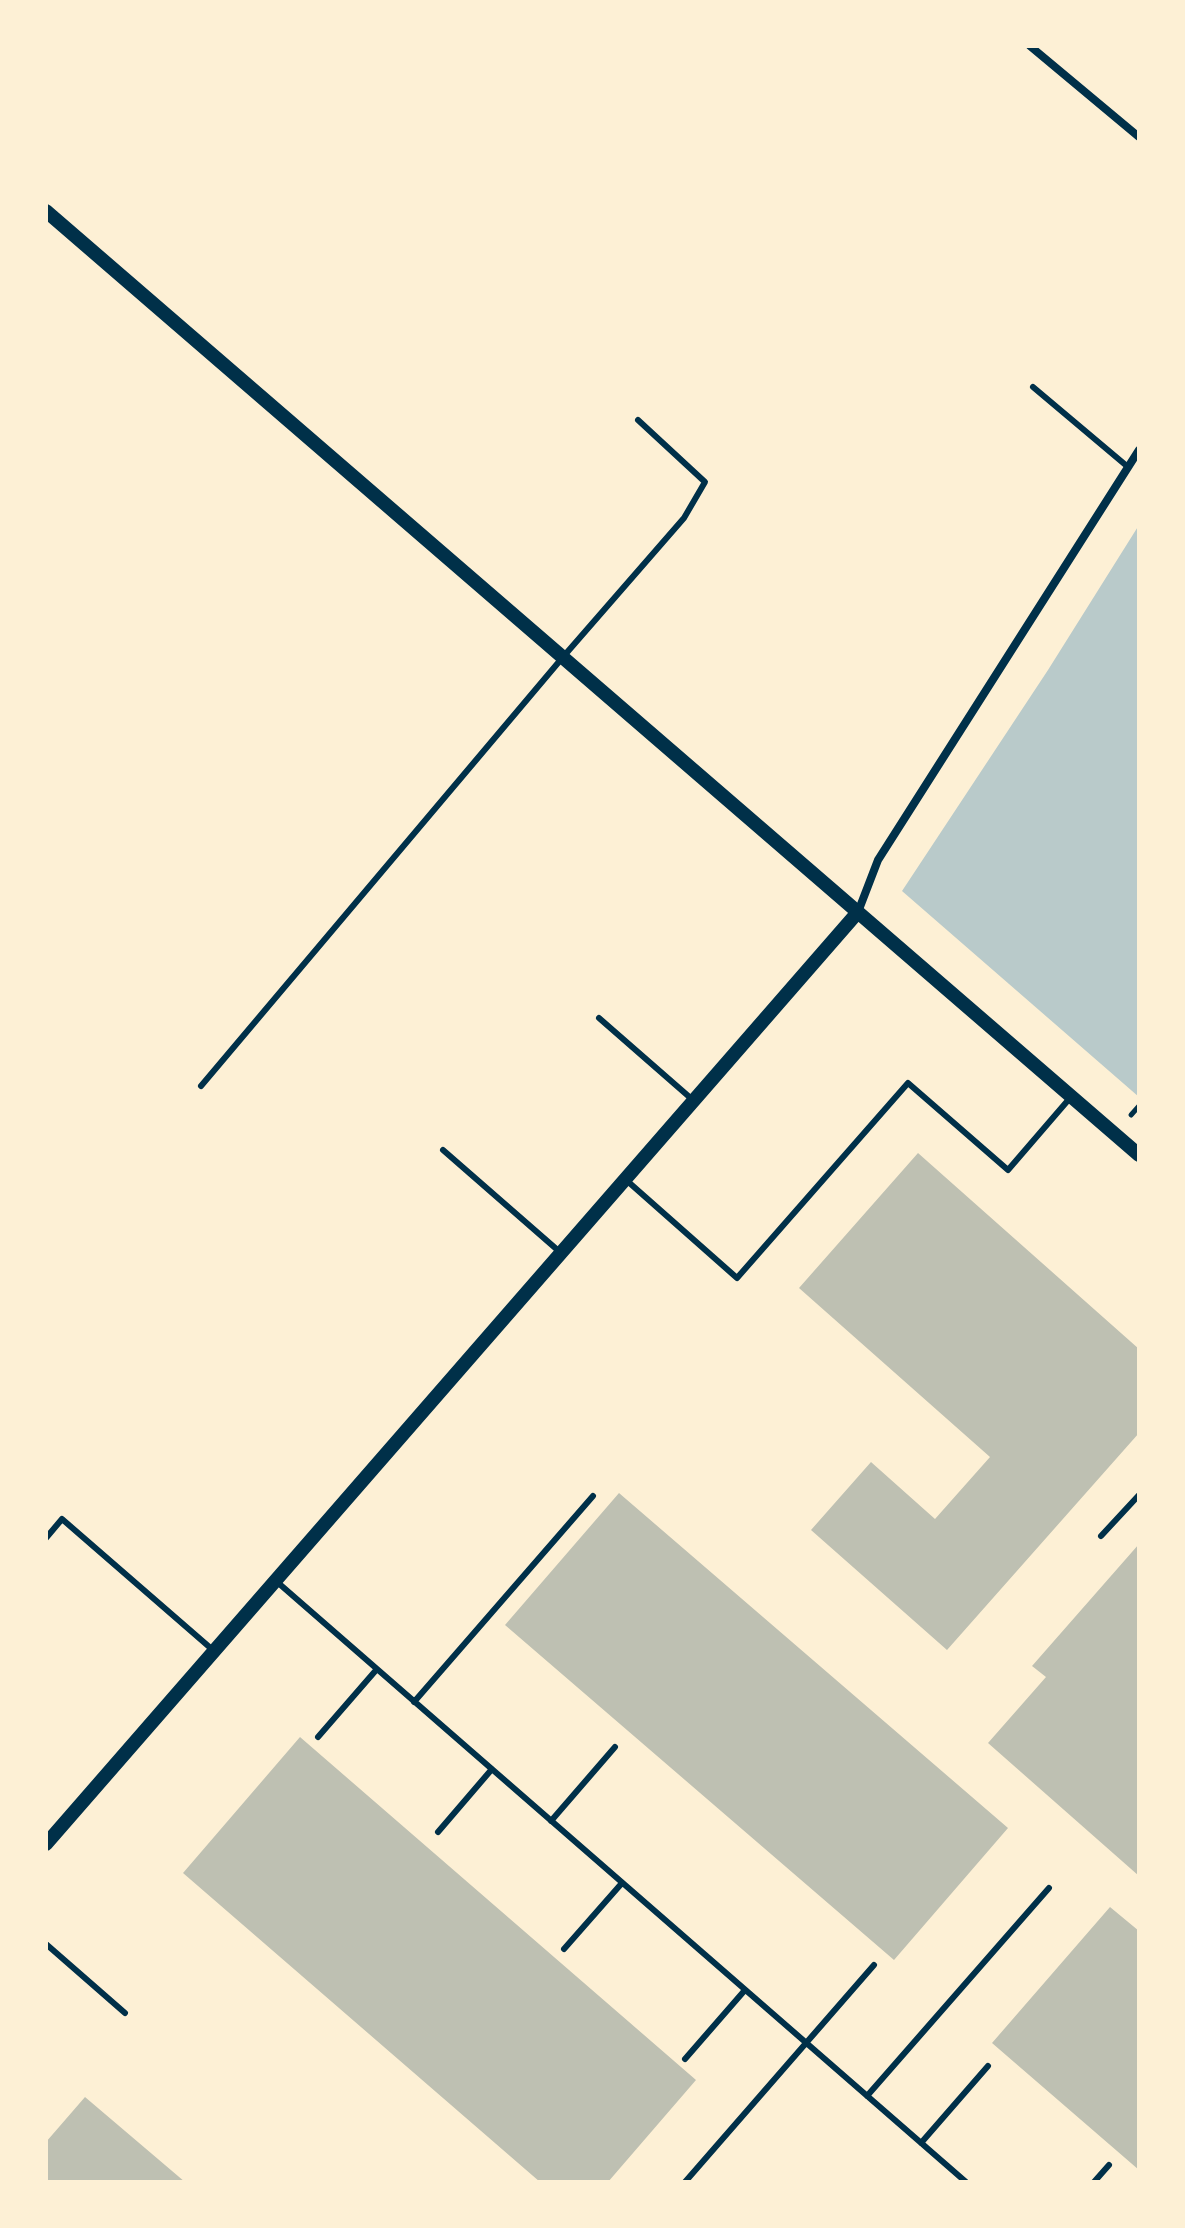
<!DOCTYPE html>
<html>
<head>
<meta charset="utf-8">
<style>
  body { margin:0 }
  #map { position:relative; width:1185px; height:2228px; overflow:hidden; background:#fdf0d5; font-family:"Roboto Condensed",sans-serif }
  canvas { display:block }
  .frame { position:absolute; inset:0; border:48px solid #fdf0d5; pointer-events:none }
</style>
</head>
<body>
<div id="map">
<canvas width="1185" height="2228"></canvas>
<div class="frame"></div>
</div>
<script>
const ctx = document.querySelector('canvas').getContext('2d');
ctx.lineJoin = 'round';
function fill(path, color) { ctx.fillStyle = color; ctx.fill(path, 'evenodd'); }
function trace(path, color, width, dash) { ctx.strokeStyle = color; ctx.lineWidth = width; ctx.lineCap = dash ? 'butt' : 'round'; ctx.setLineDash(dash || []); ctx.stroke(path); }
fill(new Path2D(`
  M1139 525V1097L902 891 1048 670Z`), '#b9caca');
fill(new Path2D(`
  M918 1153 1139 1349V1433L947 1650 811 1530 871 1462 935 1519 990 1457 799 1288Z
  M619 1493 1008 1828 894 1960 505 1625Z
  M1139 1544V1876L988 1743 1046 1677 1032 1666Z
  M300 1737 696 2080 608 2182H540L183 1873Z
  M1110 1907 1139 1931V2170L992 2043Z
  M85 2097 185 2182H46V2142Z`), '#bec0b2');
trace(new Path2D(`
  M1131 1115 1139 1106`), '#003049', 5);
trace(new Path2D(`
  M1033 387 1128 467
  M599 1018 694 1101
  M201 1086 563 657 684 518 705 482 638 420
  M443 1150 561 1253
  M625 1179 737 1278 908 1083 1008 1170 1070 1098
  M1101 1536 1139 1495
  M46 1538 62 1519 214 1651
  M276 1581 966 2182
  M414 1702 593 1496
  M318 1737 377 1669
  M551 1821 615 1747
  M438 1832 492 1769
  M46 1944 125 2013
  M564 1949 622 1883
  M685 2059 745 1990
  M867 2096 1049 1888
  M921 2143 988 2066
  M685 2182 874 1965
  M1094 2182 1109 2165`), '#003049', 6);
trace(new Path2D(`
  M1030 46 1139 137
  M858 912 878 860 1139 450`), '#003049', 8);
trace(new Path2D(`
  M46 211 1139 1155
  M46 1844 858 912`), '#003049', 14);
</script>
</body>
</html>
